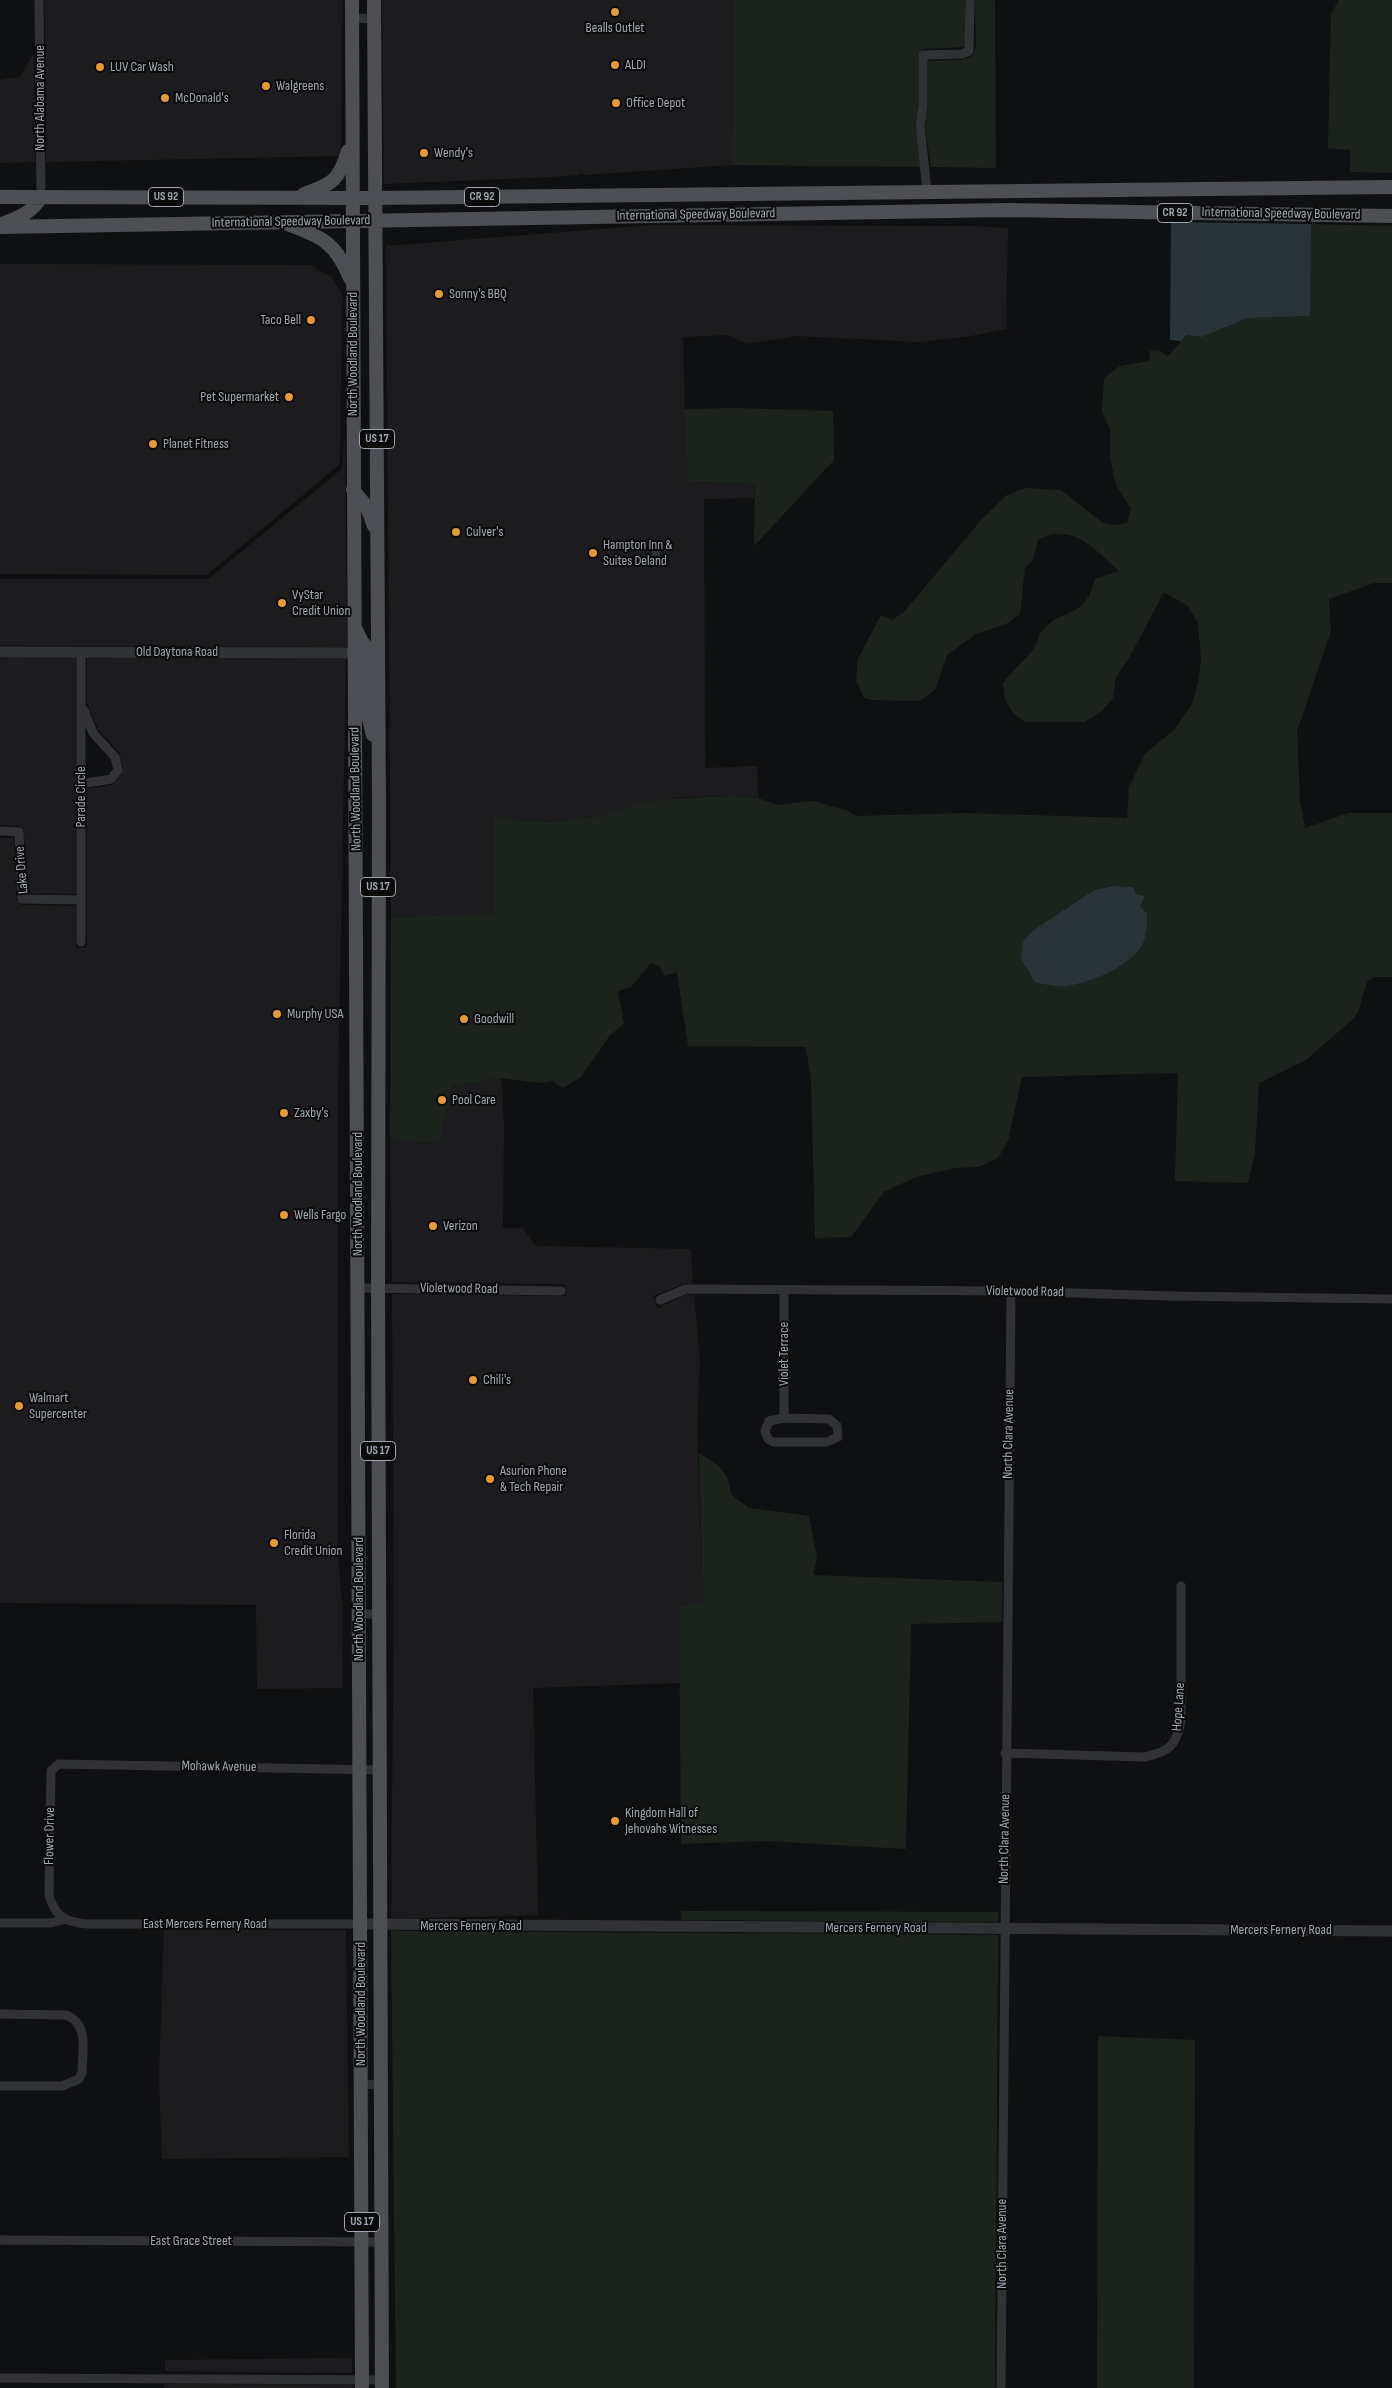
<!DOCTYPE html>
<html>
<head>
<meta charset="utf-8">
<style>
  body { margin:0 }
  canvas { display:block; background:#0f1011 }
</style>
</head>
<body>
<canvas width="1392" height="2388"></canvas>
<script>
const ctx = document.querySelector('canvas').getContext('2d');
ctx.lineJoin = 'round';
function fill(path, color) { ctx.fillStyle = color; ctx.fill(path, 'evenodd'); }
function trace(path, color, width, dash) { ctx.strokeStyle = color; ctx.lineWidth = width; ctx.lineCap = dash ? 'butt' : 'round'; ctx.setLineDash(dash || []); ctx.stroke(path); }
function write(font, color, halo, rows, align = 'center') {
  ctx.font = font + ' "Sofia Sans Condensed",sans-serif'; ctx.lineWidth = 4; ctx.setLineDash([]); ctx.textBaseline = 'middle'; ctx.strokeStyle = halo; ctx.fillStyle = color; for (const [text, x, y, turn = 0] of rows) {
    ctx.save(); ctx.translate(x, y); ctx.rotate((+turn || 0) * Math.PI / 180); ctx.textAlign = isNaN(turn) ? turn : align; if (halo) ctx.strokeText(text, 0, 0); ctx.fillText(text, 0, 0); ctx.restore();
  }
}
fill(new Path2D(`
  M45 0H342L341 156 46 162Z
  M382 0H733L732 165 585 175 580 173 579 175 550 177 384 184Z
  M34 53 35 162 0 163V80L20 77Z
  M652 225 975 226 1008 228 1006 328H1011L971 336 919 342 796 336 747 344 728 335 683 337 687 482 755 483 754 498 704 499 705 768 757 766 758 798 731 796 684 797 667 799 600 816 558 822 522 821 512 819 495 914 391 917 386 246Z
  M0 264 310 265 331 277 342 294 340 464 207 575 0 574Z
  M345 434 347 647 0 645V579H208L342 469Z
  M0 658H76V894L27 893 24 831 19 826 0 825Z
  M87 658 346 659 338 1089V1548L342 1606 343 1688 257 1689 256 1605 0 1603V838H14L17 900 22 905 76 906V948H87V789L112 785 122 773 123 768 119 752 98 729 87 703Z
  M501 1078 504 1124 503 1228H523L536 1246 691 1249 693 1283 684 1284 653 1296 657 1308 686 1295H694L700 1362 697 1426 703 1603 679 1606 680 1683 533 1688 538 1915 391 1919 394 1597 392 1294 566 1296 565 1284 392 1282 390 1139 427 1143 440 1140 451 1086Z
  M164 1930H346L349 2157 162 2159 159 2078Z
  M352 2358V2373L165 2371V2360Z
  M164 2384 352 2385V2388H164Z`), '#1c1c1e');
fill(new Path2D(`
  M733 0H965V47L923 49 918 55V104L915 127 920 167 732 165Z
  M975 0H995L996 168 931 167 925 126 928 105V61L962 60 972 56 976 47Z
  M1339 0H1392V173L1350 172V150L1328 148 1331 14Z
  M1311 224 1392 226V583H1374L1329 599 1331 631 1297 731 1300 802 1305 828 1348 813H1392V977H1374L1367 981 1358 1012 1353 1019 1306 1060 1259 1083 1255 1153 1248 1183 1175 1181 1178 1073 1022 1077 1008 1141 998 1158 979 1167 954 1168 916 1177 884 1192 851 1237 815 1238 811 1080 806 1047 688 1046 677 972 664 976 660 967 651 963 631 987 618 991 624 1024 610 1035 581 1077 563 1088 552 1081 539 1083 501 1078 451 1086 440 1140 427 1143 390 1139 391 917 494 914V816L522 821 558 822 600 816 640 803 667 799 731 796 758 798 777 805 813 801 848 811 857 816 964 813 1127 818 1129 787 1145 754 1175 729 1193 702 1199 677 1201 657 1198 623 1188 606 1164 592 1129 658 1116 677 1113 698 1102 711 1084 722H1025L1013 713 1005 699 1003 683C1012 671 1023 662 1032 651 1037 645 1038 636 1042 631 1064 605 1084 622 1095 579L1119 571C1095 550 1072 521 1038 540L1033 561 1025 567 1020 614 1006 624 976 634 947 655 935 690 919 701 873 700 864 698 856 680 858 659 881 615 892 620 904 612 982 519 1007 495 1025 488 1061 490 1103 523 1114 525 1127 523 1131 509 1116 485 1110 458V430L1102 411 1104 378 1120 366 1149 361 1150 351 1158 350 1168 356 1187 335 1202 337 1248 318 1309 316ZM1114 886 1133 887 1140 906 1147 915 1145 939C1109 969 1085 996 1034 982L1025 968 1027 938 1032 931 1094 890Z
  M735 408 833 411 834 460 754 546 755 483 687 482 685 409Z
  M699 1453 719 1466 727 1477 732 1495 749 1508 809 1516 817 1557 813 1575 1002 1582V1622L911 1624 906 1849 765 1841 681 1844 679 1606 703 1602Z
  M681 1911 998 1912V1922L682 1920Z
  M391 1931 998 1935 995 2388H396Z
  M1098 2036 1195 2040 1194 2388H1097Z`), '#1c231c');
fill(new Path2D(`
  M1171 222 1311 224 1310 316 1248 318 1202 337 1187 335 1181 341 1170 340Z
  M652 541H660V559H652Z
  M1114 886 1133 887 1136 894 1145 896 1140 906 1147 914C1147 922 1147 931 1145 938 1138 964 1092 982 1068 986 1057 987 1045 985 1034 982L1021 959 1023 942 1032 931 1094 890Z`), '#2a3338');
trace(new Path2D(`
  M39 0 41 197
  M352 18 374 19
  M927 191 920 126 923 105V55L962 54 969 51 970 0
  M81 784 111 779 118 770 115 757 93 733 84 710
  M0 831 19 832 22 899 81 900
  M81 942V652
  M358 1288 561 1291
  M660 1300 686 1289 1011 1291 1169 1296 1392 1299
  M784 1418 829 1419 837 1426 838 1437 827 1442H773L768 1439 765 1431 769 1421 784 1418V1290
  M359 1614H379
  M1005 1753 1144 1757C1169 1752 1176 1746 1181 1721V1586
  M0 1923H51L66 1919
  M360 1924H88C66 1922 56 1918 49 1896L51 1771 59 1764 380 1770
  M0 2014 66 2015C90 2024 82 2052 82 2073L79 2079 62 2086H0
  M361 2084 381 2085
  M0 2240 381 2242
  M0 2378 382 2380
  M1001 2388 1011 1291`), '#313235', 9);
trace(new Path2D(`
  M0 652 354 653
  M360 1924 1392 1931`), '#313235', 11);
trace(new Path2D(`
  M352 0 362 2388
  M374 0 379 803 378 1288 382 2388
  M304 194C333 184 339 180 348 151
  M0 197 376 198 1392 187
  M4 223C21 217 32 212 41 197
  M287 224C321 236 336 243 350 278
  M0 227 1005 210 1392 216
  M353 490 367 507 374 526
  M355 628 362 642 378 659
  M354 653 364 662 367 671 368 715 373 735`), '#4d4f54', 14);
for (const [x, y, r, color] of [
  [615,12,5,"#e69a32"],
  [615,65,5,"#e69a32"],
  [100,67,5,"#e69a32"],
  [266,86,5,"#e69a32"],
  [165,98,5,"#e69a32"],
  [616,103,5,"#e69a32"],
  [424,153,5,"#e69a32"],
  [439,294,5,"#e69a32"],
  [311,320,5,"#e69a32"],
  [289,397,5,"#e69a32"],
  [153,444,5,"#e69a32"],
  [456,532,5,"#e69a32"],
  [593,553,5,"#e69a32"],
  [282,603,5,"#e69a32"],
  [277,1014,5,"#e69a32"],
  [464,1019,5,"#e69a32"],
  [442,1100,5,"#e69a32"],
  [284,1113,5,"#e69a32"],
  [284,1215,5,"#e69a32"],
  [433,1226,5,"#e69a32"],
  [473,1380,5,"#e69a32"],
  [19,1406,5,"#e69a32"],
  [490,1479,5,"#e69a32"],
  [274,1543,5,"#e69a32"],
  [615,1821,5,"#e69a32"]
]) { const dot = new Path2D(); dot.arc(x, y, r, 0, 2 * Math.PI); ctx.fillStyle = color; ctx.fill(dot); trace(dot, '#0b0b0c', 2); }
for (const [x, y, w] of [
  [166,197,35],
  [482,197,35],
  [1175,213,35],
  [377,439,35],
  [378,887,35],
  [378,1451,35],
  [362,2222,35]
]) { const box = new Path2D(); box.roundRect(x - w / 2, y - 9.5, w, 19, 4); ctx.fillStyle = '#0b0b0c'; ctx.fill(box); trace(box, '#a1a7b1', 1); }
write('bold 12px', '#a1a7b1', null, [
  ["US 92",166,197],
  ["CR 92",482,197],
  ["CR 92",1175,213],
  ["US 17",377,439],
  ["US 17",378,887],
  ["US 17",378,1451],
  ["US 17",362,2222]
]);
write('14px', '#a1a7b1', '#0b0b0c', [
  ["Bealls Outlet",615,28,"center"],
  ["ALDI",625,65],
  ["LUV Car Wash",110,67],
  ["Walgreens",276,86],
  ["McDonald's",175,98],
  ["Office Depot",626,103],
  ["Wendy's",434,153],
  ["Sonny's BBQ",449,294],
  ["Taco Bell",301,320,"right"],
  ["Pet Supermarket",279,397,"right"],
  ["Planet Fitness",163,444],
  ["Culver's",466,532],
  ["Hampton Inn &",603,545],
  ["Suites Deland",603,561],
  ["VyStar",292,595],
  ["Credit Union",292,611],
  ["Murphy USA",287,1014],
  ["Goodwill",474,1019],
  ["Pool Care",452,1100],
  ["Zaxby's",294,1113],
  ["Wells Fargo",294,1215],
  ["Verizon",443,1226],
  ["Chili's",483,1380],
  ["Walmart",29,1398],
  ["Supercenter",29,1414],
  ["Asurion Phone",500,1471],
  ["& Tech Repair",500,1487],
  ["Florida",284,1535],
  ["Credit Union",284,1551],
  ["Kingdom Hall of",625,1813],
  ["Jehovahs Witnesses",625,1829]
], 'left');
write('14px', '#a1a7b1', '#0b0b0c', [
  ["North Alabama Avenue",40,98,-90],
  ["International Speedway Boulevard",1281,214,1],
  ["International Speedway Boulevard",696,215,-1],
  ["International Speedway Boulevard",291,222,-1],
  ["North Woodland Boulevard",353,354,-90],
  ["Old Daytona Road",177,652],
  ["North Woodland Boulevard",356,789,-91],
  ["Parade Circle",81,797,-90],
  ["Lake Drive",22,870,-95],
  ["North Woodland Boulevard",358,1194,-90],
  ["Violetwood Road",459,1289,1],
  ["Violetwood Road",1025,1292,1],
  ["Violet Terrace",784,1354,-90],
  ["North Clara Avenue",1009,1434,-89],
  ["North Woodland Boulevard",359,1599,-90],
  ["Hope Lane",1179,1707,-86],
  ["Mohawk Avenue",219,1767,1],
  ["Flower Drive",50,1836,-89],
  ["North Clara Avenue",1005,1839,-89],
  ["East Mercers Fernery Road",205,1924],
  ["Mercers Fernery Road",471,1926],
  ["Mercers Fernery Road",876,1928],
  ["Mercers Fernery Road",1281,1930],
  ["North Woodland Boulevard",361,2004,-90],
  ["East Grace Street",191,2241],
  ["North Clara Avenue",1002,2244,-90]
]);
</script>
</body>
</html>
